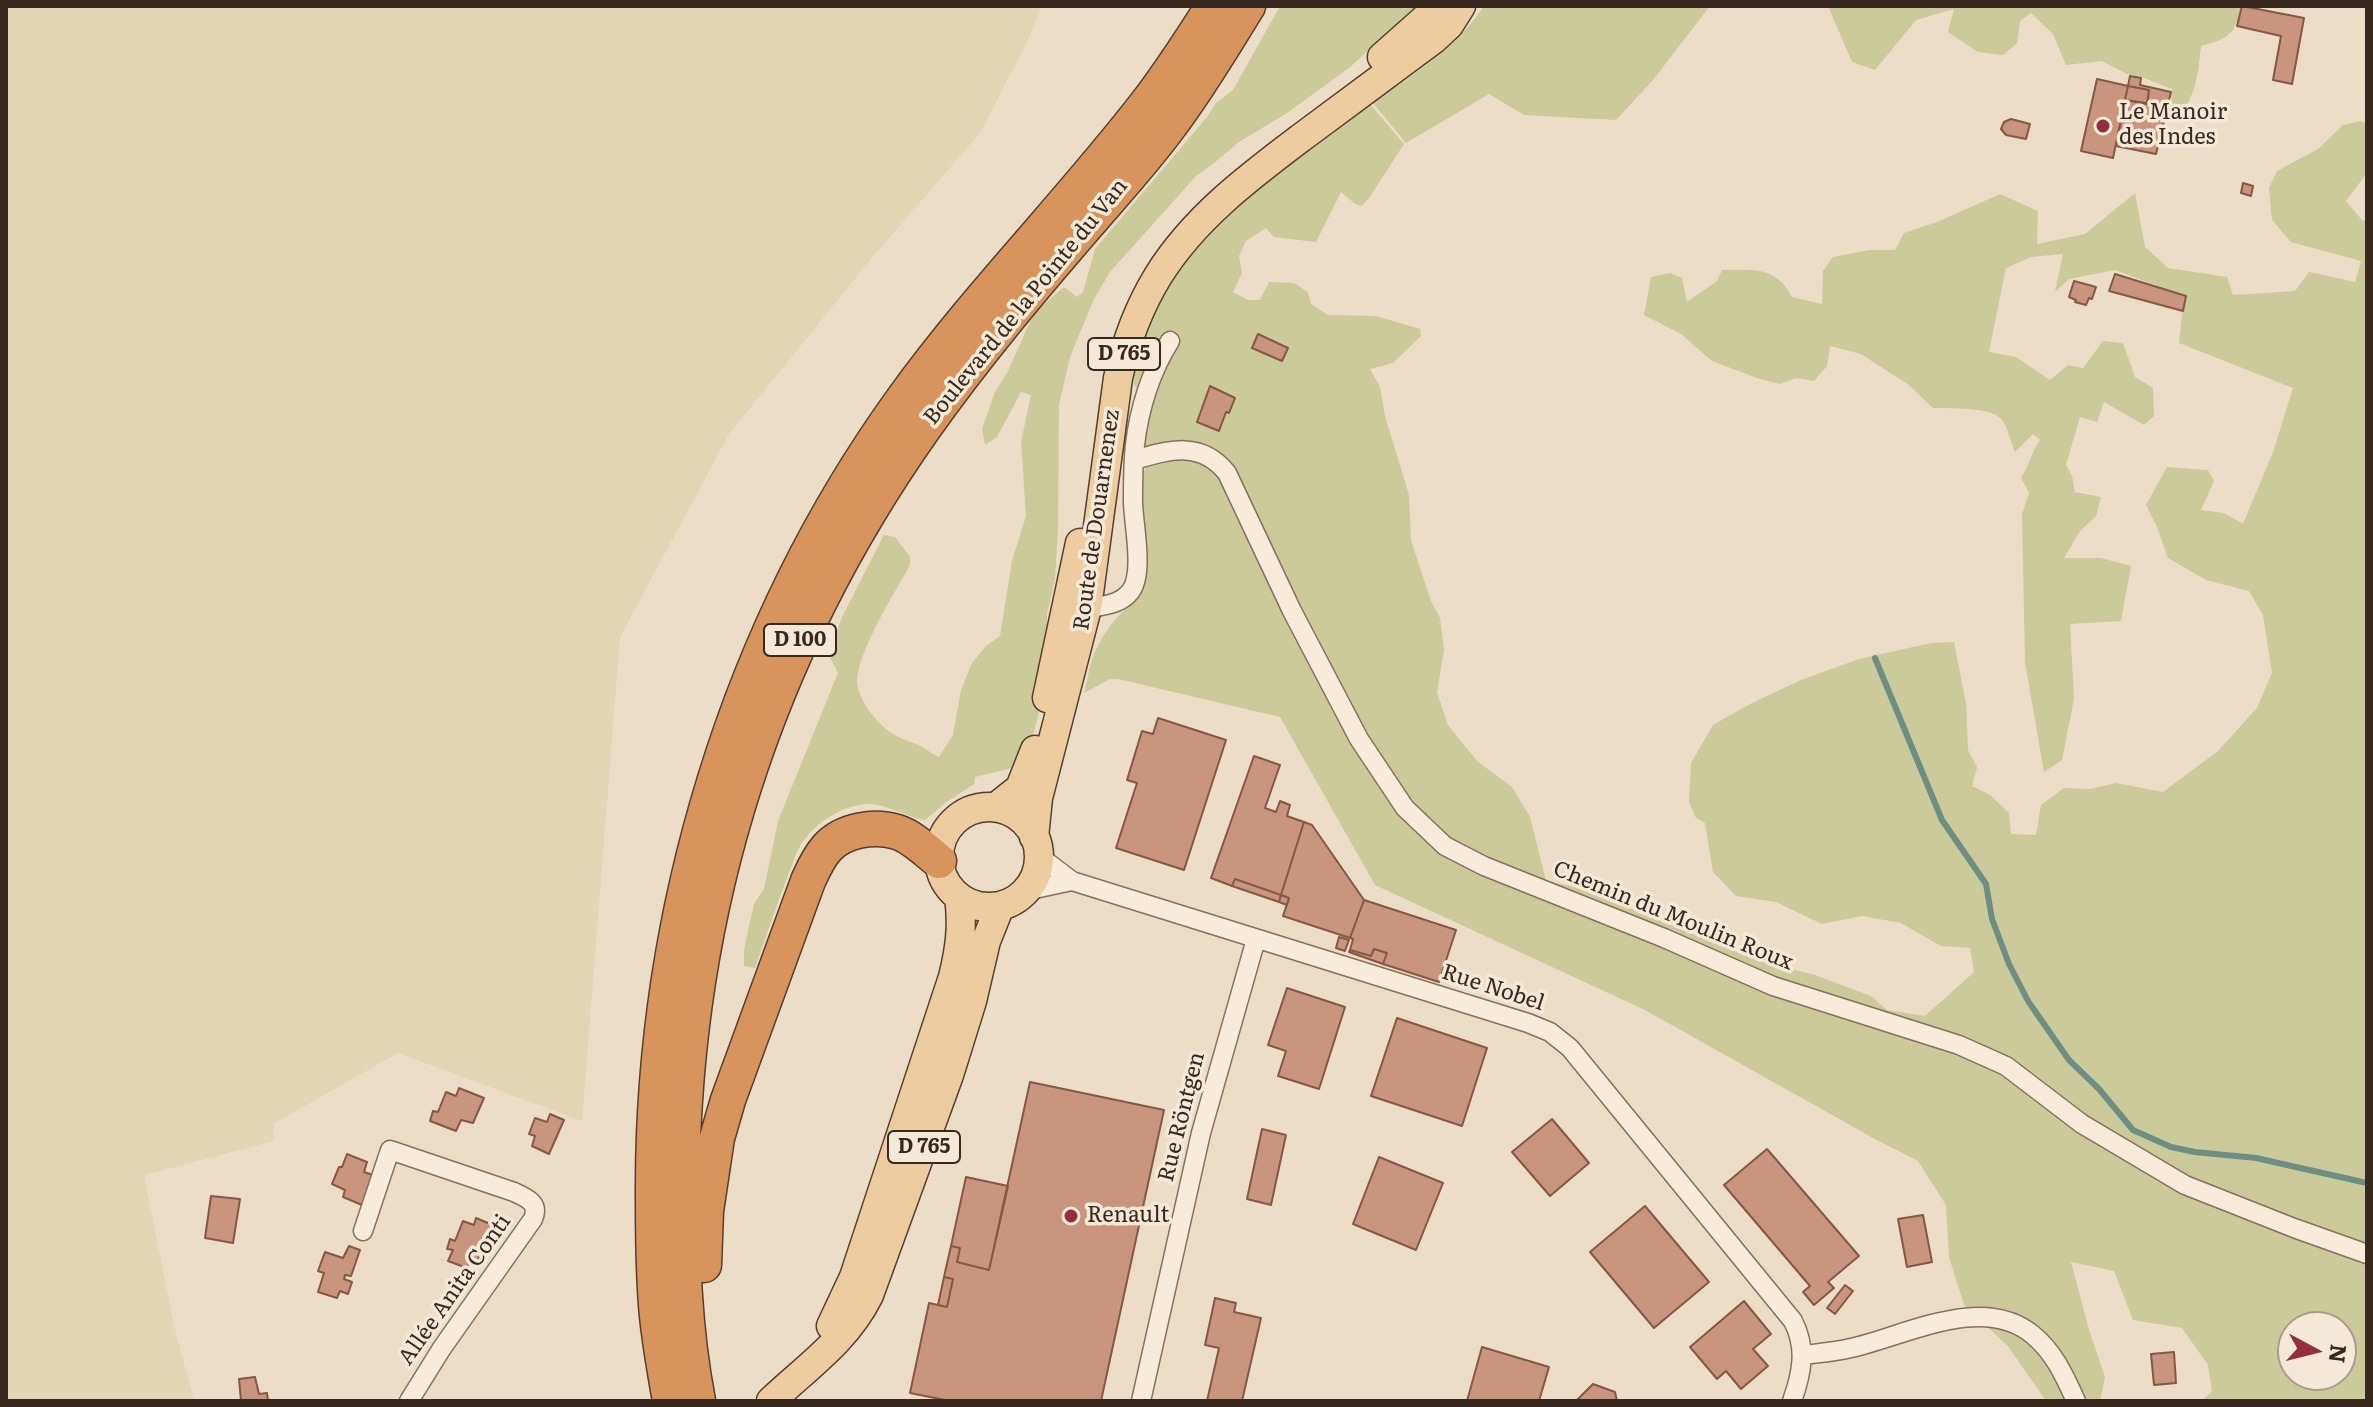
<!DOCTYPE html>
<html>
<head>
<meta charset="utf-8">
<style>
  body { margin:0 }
  #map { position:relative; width:2373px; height:1407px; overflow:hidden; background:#ecddc6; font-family:Literata,serif }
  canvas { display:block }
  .frame { position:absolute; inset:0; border:8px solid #382920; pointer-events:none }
  .north { position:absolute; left:2277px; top:1311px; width:80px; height:80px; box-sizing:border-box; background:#f4e8d6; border:2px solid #a99c8d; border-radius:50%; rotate:97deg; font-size:22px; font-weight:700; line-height:32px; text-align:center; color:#382920 }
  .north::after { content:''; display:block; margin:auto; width:28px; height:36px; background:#932f3a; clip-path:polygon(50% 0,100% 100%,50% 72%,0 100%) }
</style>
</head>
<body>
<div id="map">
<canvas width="2373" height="1407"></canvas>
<div class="frame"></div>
<div class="north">N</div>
</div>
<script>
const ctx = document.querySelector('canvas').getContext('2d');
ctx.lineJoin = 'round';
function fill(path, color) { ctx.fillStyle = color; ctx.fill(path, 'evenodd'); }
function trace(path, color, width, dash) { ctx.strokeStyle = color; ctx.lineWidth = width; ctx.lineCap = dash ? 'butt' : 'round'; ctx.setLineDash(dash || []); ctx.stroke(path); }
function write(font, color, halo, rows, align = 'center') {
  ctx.font = font + ' Literata,serif'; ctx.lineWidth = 7; ctx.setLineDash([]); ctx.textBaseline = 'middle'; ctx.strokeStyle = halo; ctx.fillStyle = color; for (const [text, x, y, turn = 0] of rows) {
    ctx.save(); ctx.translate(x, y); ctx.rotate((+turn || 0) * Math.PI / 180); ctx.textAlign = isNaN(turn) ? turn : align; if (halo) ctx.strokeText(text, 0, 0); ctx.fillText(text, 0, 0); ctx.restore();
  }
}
fill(new Path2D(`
  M6 6H1042L1025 46 980 133 870 260 729 434 620 637 582 1121 398 1053 273 1124 274 1141 144 1175 175 1330 194 1401H6Z`), '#e2d6b4');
fill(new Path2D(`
  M1280 6H1417L1349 68 1287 113 1239 142 1214 163 1196 176 1110 272 1094 299 1070 357 1059 405 1058 529 1055 579 1047 614V664L1037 721 1028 751 1016 767 975 777 974 784 948 801 925 820C904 817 888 803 866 804 842 805 812 825 800 846 795 855 792 866 788 875 776 906 766 937 755 968L744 966V950L750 921 755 902 764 889 778 821 838 673 829 655 842 617 884 535 895 537 910 557V565C896 591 851 661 858 688 862 704 877 723 890 732 898 738 909 741 918 745 926 748 931 754 939 757L953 735 961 690 972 663 986 646 1000 636 1012 561 1026 516 1021 442 1031 395 1021 392 997 437 985 445 982 429 995 392 1007 373 1025 333 1035 312 1064 287 1077 297 1083 292 1095 249 1207 117 1215 104 1233 90Z
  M1484 6H1710L1653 80 1616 120 1524 115 1489 94 1406 143 1373 103C1413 75 1456 48 1484 6Z
  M1828 6H2242C2233 36 2230 38 2201 46 2198 74 2197 89 2182 114L2171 108 2172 89 2144 78 2127 74 2102 61 2066 65 2053 34 2031 13 2020 21 2017 43 2003 55 1978 52 1948 32 1954 9 1916 20 1875 70 1852 62Z
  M1370 104 1404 144 1369 198 1362 206 1355 204 1341 192 1316 242 1274 237 1266 228 1246 241 1239 256 1242 273 1233 292 1248 300H1260L1269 282 1294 283 1308 292 1311 304 1328 315 1376 316 1420 329 1421 336 1393 363 1370 369 1380 387 1385 416 1409 495 1411 540 1431 601 1440 618 1444 650 1437 692 1448 725 1477 761 1512 787 1530 817 1546 881 1571 886 1622 905 1759 961 1815 975 1871 996 1887 1010 1925 1016 1974 972 1970 948 1941 946 1901 923 1862 916 1822 924 1776 902 1736 896 1713 872 1705 823 1696 818 1689 802 1691 763 1713 725 1752 703 1801 680 1859 659 1931 643 1954 642 1966 703 1968 750 1977 767 1972 786 1990 795 2009 813 2011 834 2036 835 2041 805 2064 788 2090 789 2116 783 2163 792 2218 751 2257 708 2272 673 2263 615 2249 591 2206 580 2168 558 2157 527 2146 505 2167 467 2208 470 2214 481 2201 510 2224 513 2243 524 2273 452 2293 388 2179 343 2184 296 2115 270 2069 279 2055 292 2063 254 2031 257 2006 268 1989 352 2016 357 2050 380 2068 365 2083 368 2103 341 2123 343 2135 377 2153 388 2154 416 2144 425 2104 402 2097 422 2080 417 2066 465 2072 476 2075 492 2101 497 2096 516 2080 531 2064 558H2101L2131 566 2121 621 2070 624 2074 699 2062 760 2044 772 2025 662 2022 514 2029 493 2021 478C2029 466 2032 452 2040 440L2033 434 2015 452C2011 442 2008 429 2003 421 1993 406 1950 409 1933 408L1909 385 1861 354 1830 346 1827 366 1814 381 1796 378 1780 384 1760 379 1712 361 1681 334 1644 315 1651 277 1670 273 1682 278 1687 302 1717 281 1722 270C1753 270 1776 266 1792 297L1822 304 1823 271 1833 257 1869 250H1895L1904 233 1937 222 2000 194 2038 211 2037 244 2085 234 2135 193 2145 247 2168 268 2227 277 2233 295 2295 291 2309 272 2355 282 2361 261 2291 242 2272 220 2269 188 2277 171 2318 149 2343 125 2361 121 2367 125V173L2346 201 2362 220 2367 221V1401H2202L2212 1391 2208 1365 2182 1328 2133 1320 2114 1271 2071 1262 2090 1333 2105 1377 2100 1401H2086L2081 1397V1401H2046L2008 1346 1964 1305 1949 1257 1946 1205 1918 1161 1873 1138 1645 1010 1375 885 1280 717 1118 679H1110L1084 693C1088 678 1090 659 1098 646 1102 637 1109 627 1115 620 1126 607 1140 599 1144 581 1154 542 1130 497 1149 459L1143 444 1149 398 1133 384 1138 356 1151 315 1185 262 1239 203ZM2293 1327H2341V1375H2293Z`), '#caca9b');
trace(new Path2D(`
  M1875 658 1942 820 1986 884 1992 919 2009 964 2028 1001 2069 1060 2099 1089 2133 1130 2171 1147 2195 1152 2256 1158 2367 1183`), '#6e8e83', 6);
const building = new Path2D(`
  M2242 6 2304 18 2292 84 2273 80 2281 36 2237 26Z
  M2130 76 2141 78 2140 85 2171 92 2156 154 2116 146 2125 100 2147 103 2149 90 2128 86Z
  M2097 79 2128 86 2113 158 2081 151Z
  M2128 86 2149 90 2147 104 2125 100Z
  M2011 119 2030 124 2026 139 2006 135 2001 129 2004 122Z
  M2243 183 2253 186 2251 196 2241 193Z
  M2115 274 2186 296 2183 311 2109 291Z
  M2074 281 2096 287 2092 299 2089 298 2086 305 2075 302 2076 300 2069 297Z
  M1258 334 1288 348 1282 361 1252 348Z
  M1210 386 1235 398 1229 413 1226 412 1219 431 1197 422Z
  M1158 718 1226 740 1184 870 1116 848 1137 783 1127 780 1142 731 1153 734Z
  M1254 756 1280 765 1265 808 1276 812 1280 801 1290 805 1287 816 1304 822 1281 895 1235 879 1232 886 1211 878Z
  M1304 822 1312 825 1364 900 1350 938 1283 916 1289 898 1281 895Z
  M1235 879 1281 895 1279 902 1232 886Z
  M1281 895 1289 898 1287 905 1279 902Z
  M1364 900 1456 930 1439 982 1383 964 1387 953 1374 949 1371 956 1350 950 1353 939 1350 938Z
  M1339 937 1349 940 1345 951 1336 948Z
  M1374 949 1387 953 1383 964 1349 952 1350 950 1371 956Z
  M1287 988 1345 1007 1319 1089 1278 1076 1286 1051 1268 1045Z
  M1397 1018 1487 1048 1462 1126 1371 1096Z
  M1030 1082 1164 1110 1101 1401H950L910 1393 929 1303 947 1307 953 1279 944 1277 951 1246 960 1248 957 1262 989 1270Z
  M459 1088 484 1098 473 1123 461 1120 456 1131 430 1121 433 1111 438 1112 446 1092 456 1096Z
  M550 1114 564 1120 549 1154 532 1146 535 1136 529 1134 535 1118 547 1122Z
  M1552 1119 1589 1163 1550 1196 1512 1152Z
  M1262 1129 1286 1135 1271 1205 1247 1199Z
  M1767 1149 1859 1256 1828 1282 1834 1288 1814 1305 1803 1292 1810 1286 1724 1185Z
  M347 1154 367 1162 364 1172 373 1175 362 1205 343 1197 345 1190 332 1184 339 1167H342Z
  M1379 1157 1443 1183 1416 1250 1353 1224Z
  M966 1177 1008 1186 989 1270 957 1262 960 1248 951 1246Z
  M211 1196 240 1199 233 1243 205 1238Z
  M1645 1206 1709 1282 1654 1328 1590 1252Z
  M1923 1215 1932 1262 1907 1267 1898 1219Z
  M476 1218 495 1226 489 1241 485 1240 478 1261 471 1258 467 1268 448 1261 453 1250 447 1249 450 1239 455 1241 463 1221 474 1225Z
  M349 1246 360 1250 351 1276 345 1275 344 1279 352 1282 348 1294 340 1291 337 1298 318 1292 324 1273 318 1271 325 1252 343 1258Z
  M944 1277 953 1279 947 1307 938 1305Z
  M1845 1285 1853 1291 1835 1314 1827 1308Z
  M1215 1298 1236 1303 1234 1312 1261 1318 1242 1401H1207L1219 1348 1205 1345Z
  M1744 1301 1771 1334 1753 1349 1768 1366 1741 1389 1726 1371 1717 1379 1690 1347Z
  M1482 1347 1549 1367 1539 1401H1467Z
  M2174 1352 2176 1383 2154 1385 2151 1354Z
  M255 1377 259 1394 267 1393 268 1401H241L239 1379Z
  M1593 1384 1615 1392 1617 1401H1576Z`);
fill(building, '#c9957e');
trace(building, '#855744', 2);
const street = new Path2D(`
  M1134 460C1169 450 1201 440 1227 473L1292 611 1359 739 1405 808 1445 846 1484 866 1664 938 1773 986 1959 1045 2006 1066 2082 1124 2185 1185 2294 1228 2367 1254
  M1081 613C1095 603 1116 609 1130 592 1145 574 1133 523 1133 501 1133 482 1133 463 1135 445 1139 409 1151 371 1170 341
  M1039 856 1072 881 1528 1023 1550 1032 1570 1048 1793 1321C1807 1348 1802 1373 1792 1401
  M1025 891 1072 881
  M363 1231 390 1150 514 1192C527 1198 540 1203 533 1219L442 1348 409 1401
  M1803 1355C1819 1353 1835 1352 1851 1348 1905 1336 1983 1293 2033 1335 2054 1352 2065 1377 2076 1401
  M1141 1401 1201 1133 1256 939`);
const primary = new Path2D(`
  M1382 57 1427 17 1436 6
  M1047 698 1080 543
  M996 807 1020 788 1035 750
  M939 857a50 50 0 1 1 100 0a50 50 0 1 1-100 0Z
  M1034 837 1038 798 1087 608 1118 378C1126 342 1139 307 1158 276 1194 218 1249 177 1302 137 1346 104 1390 72 1434 39L1449 25 1461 6
  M831 1326 854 1277 953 977C960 949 963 925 959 897
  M771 1401C808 1366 846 1341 869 1295L949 1075 972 1001 986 941 1000 906`);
const highway = new Path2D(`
  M704 1265 706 1211 717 1138 728 1100 808 881C813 870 818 858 827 848 843 830 874 825 897 832 913 837 926 851 939 861
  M670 1401C665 1373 660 1344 657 1316 653 1277 653 1238 653 1199 651 916 737 629 903 399 978 295 1069 204 1147 103 1171 72 1192 39 1213 6
  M698 1401C684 1329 682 1256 682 1183 684 907 765 653 924 428 974 357 1030 291 1086 226 1114 193 1145 160 1171 124 1199 87 1223 46 1248 6`);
trace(street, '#876f5d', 21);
trace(primary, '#553e31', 31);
trace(highway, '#553e31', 37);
trace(street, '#f7ebd9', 18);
trace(primary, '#edcda0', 28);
trace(highway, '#d7945c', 34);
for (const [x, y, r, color] of [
  [2103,126,8,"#932f3a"],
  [1071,1216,8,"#932f3a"]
]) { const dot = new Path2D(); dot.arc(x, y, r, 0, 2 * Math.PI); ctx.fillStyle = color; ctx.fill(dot); trace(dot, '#f4e8d6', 3); }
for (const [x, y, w] of [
  [1124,354,72],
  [800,640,72],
  [924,1147,72]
]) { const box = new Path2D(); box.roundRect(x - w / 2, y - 16, w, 32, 6); ctx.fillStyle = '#f4e8d6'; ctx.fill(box); trace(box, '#382920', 2); }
write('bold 20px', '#382920', null, [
  ["D 765",1124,354],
  ["D 100",800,640],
  ["D 765",924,1147]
]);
write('22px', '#382920', '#f4e8d6', [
  ["Le Manoir",2119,113],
  ["des Indes",2119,138],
  ["Renault",1087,1216]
], 'left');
write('22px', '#382920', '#f4e8d6', [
  ["Boulevard de la Pointe du Van",1026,302,-51],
  ["Route de Douarnenez",1097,520,-82],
  ["Chemin du Moulin Roux",1673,916,22],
  ["Rue Nobel",1493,988,18],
  ["Rue Röntgen",1182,1117,-76],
  ["Allée Anita Conti",455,1290,-55]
]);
</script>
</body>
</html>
